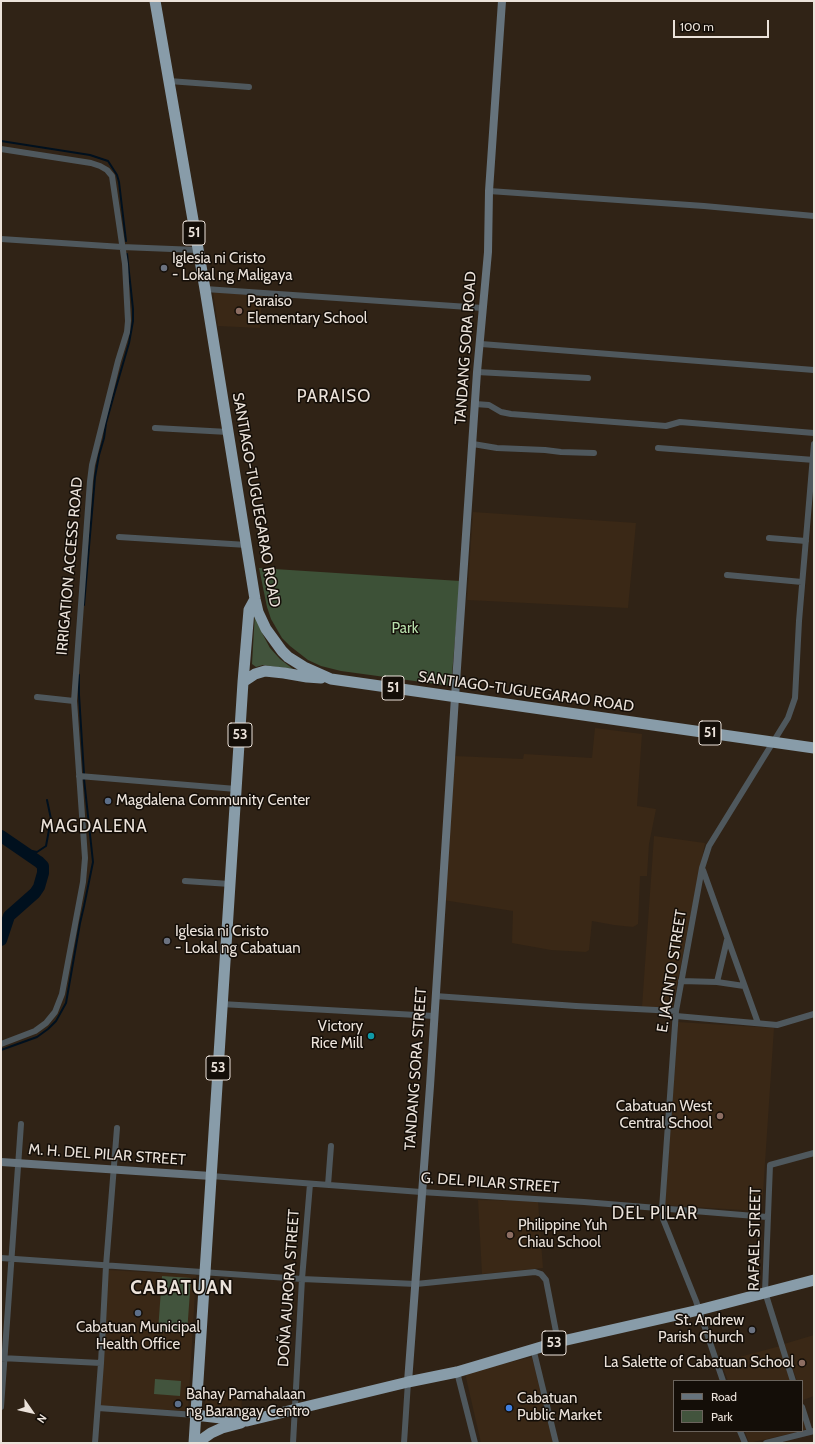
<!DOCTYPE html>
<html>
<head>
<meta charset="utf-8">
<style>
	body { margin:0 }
	#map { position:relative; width:815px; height:1444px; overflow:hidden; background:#302316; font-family:Cabin,sans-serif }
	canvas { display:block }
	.frame { position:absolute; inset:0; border:2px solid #ebe2da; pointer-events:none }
	.legend { position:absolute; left:673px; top:1380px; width:130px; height:52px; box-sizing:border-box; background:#140e08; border:1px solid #6a635c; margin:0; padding:5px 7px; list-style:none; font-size:12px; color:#ebe2da }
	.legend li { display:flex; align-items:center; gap:8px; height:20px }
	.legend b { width:20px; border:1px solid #6a635c }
	.north { position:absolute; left:12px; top:1392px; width:40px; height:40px; -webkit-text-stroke:3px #140e08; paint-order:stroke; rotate:124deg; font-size:11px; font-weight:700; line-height:16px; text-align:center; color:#ebe2da }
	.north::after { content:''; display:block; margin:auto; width:14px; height:18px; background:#ebe2da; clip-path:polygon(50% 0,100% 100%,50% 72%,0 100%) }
	.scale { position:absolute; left:673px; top:20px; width:96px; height:18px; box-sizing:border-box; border:2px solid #ebe2da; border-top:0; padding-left:5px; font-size:12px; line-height:14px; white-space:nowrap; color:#ebe2da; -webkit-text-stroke:3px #140e08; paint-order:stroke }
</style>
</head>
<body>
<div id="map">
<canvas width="815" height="1444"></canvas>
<div class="frame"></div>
<ul class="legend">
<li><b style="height:5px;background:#66737c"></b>Road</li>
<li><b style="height:11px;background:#42543d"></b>Park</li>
</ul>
<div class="north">N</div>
<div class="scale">100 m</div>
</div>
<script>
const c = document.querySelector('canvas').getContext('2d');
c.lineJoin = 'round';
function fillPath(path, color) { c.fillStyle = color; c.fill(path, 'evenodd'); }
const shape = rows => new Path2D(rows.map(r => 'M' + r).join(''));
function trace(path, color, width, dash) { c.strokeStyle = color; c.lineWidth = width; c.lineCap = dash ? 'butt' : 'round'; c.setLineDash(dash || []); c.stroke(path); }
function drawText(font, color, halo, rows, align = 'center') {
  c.font = font + ' Cabin,sans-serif'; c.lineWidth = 3; c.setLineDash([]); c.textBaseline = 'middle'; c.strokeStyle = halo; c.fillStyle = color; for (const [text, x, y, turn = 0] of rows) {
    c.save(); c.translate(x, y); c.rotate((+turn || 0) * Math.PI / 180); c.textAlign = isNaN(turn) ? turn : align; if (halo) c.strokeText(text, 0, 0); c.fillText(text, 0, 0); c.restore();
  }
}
const built = shape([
	[213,292,262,296,260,328,218,326],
	[473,512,636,523,628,608,467,600],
	[595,728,642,734,637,806,656,809,649,844,647,876,640,876,638,924,633,927,614,925,592,921,589,950,586,952,551,950,512,943,513,911,443,900,448,826,455,756,523,759,524,754,592,758],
	[654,836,705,843,672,1010,642,1007],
	[678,1022,774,1028,762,1208,757,1211,665,1205],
	[478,1200,538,1201,543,1268,482,1274],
	[108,1270,196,1275,188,1411,100,1406],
	[814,1335,814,1396,803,1400,802,1381,797,1381,784,1344],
	[780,1346,791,1381,728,1381,721,1362],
	[532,1357,553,1443,481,1443,465,1373],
	[205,1391,242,1393,241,1415,208,1412,205,1406],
	[802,1415,807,1430,749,1443,745,1431,802,1431]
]);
const green = shape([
	[255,612,262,633,270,648,280,659,293,669,263,665,256,667,252,664],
	[162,1276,191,1278,187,1333,158,1331],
	[155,1379,181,1381,180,1396,154,1394]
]);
const forest = shape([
	[259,568,460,581,451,686,341,671,321,666,308,660,290,646,282,638,271,619,267,607]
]);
const stream = shape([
	[1,141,90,155,108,161,117,175,119,182,126,241],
	[84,605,95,477,99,455,104,438,106,423,115,391,129,343,133,321,133,309,127,254],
	[79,675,79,695,84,774],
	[26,852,32,851,37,852,46,846,51,819,47,800],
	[1,1050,37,1037,48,1029,56,1021,66,1003,80,923,84,906,93,862,84,779]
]);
const river = shape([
	[1,836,39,862,43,866,43,873,39,887,35,893,9,916,1,940]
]);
const street = shape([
	[169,81,249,87],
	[1,149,91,163,100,166,107,170,112,176,125,264,128,321,127,332,118,361,92,465,90,481,74,701,85,858,83,882,62,994,55,1012,46,1023,35,1031,1,1044],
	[489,191,704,206,814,216],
	[1,239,122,247,197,250],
	[205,289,483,308],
	[481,344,814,370],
	[477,372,588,378],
	[475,404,489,405,501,412,511,414,666,426,680,422,814,433],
	[155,428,228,432],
	[473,444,497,448,545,450,561,452,594,453],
	[658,448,814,460],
	[119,537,247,545],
	[769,538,806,541],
	[727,575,802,582],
	[37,697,74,701],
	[79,776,236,789],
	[703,870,758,1023],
	[185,881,230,884],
	[681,981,717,982,744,986],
	[717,982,727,940],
	[435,996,576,1006,676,1011],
	[221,1004,434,1016],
	[676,1016,777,1025,814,1014],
	[211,1176,421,1192,584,1202,767,1217],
	[328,1185,331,1146],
	[1,1258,302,1279,416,1284,535,1272,541,1274,546,1280,558,1342],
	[533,1348,556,1443],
	[1,1358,101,1363],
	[457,1372,475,1443],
	[723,1381,696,1301,663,1219,662,1209,676,1011,702,868,709,846,788,718,795,698,799,621,814,444],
	[793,1381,765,1292,770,1165,814,1153],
	[1,1407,21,1124],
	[802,1407,810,1432],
	[98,1408,195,1415],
	[740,1431,745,1443],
	[95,1443,101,1363,106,1266,117,1128],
	[293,1443,302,1279,310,1184],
	[404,1443,408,1382],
	[766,1443,814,1431]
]);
const secondary = shape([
	[1,1162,211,1176],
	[408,1382,430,1086,455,697,477,372,488,252,489,191,502,1]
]);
const highway = shape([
	[155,1,205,289,255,599,258,612,266,629,282,651,288,657,304,667,331,679,814,748],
	[243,682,255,674,265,671,284,673,307,677,321,678],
	[195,1415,247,1421,408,1382,457,1372,558,1342,699,1310,814,1280],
	[194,1443,243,682,249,610,255,599],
	[197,1443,211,1433,222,1428,241,1423]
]);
const markers = [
	[164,268,4,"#6b7280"],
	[239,311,4,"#8d6e63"],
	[108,801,4,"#5c6f8a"],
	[167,941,4,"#6b7280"],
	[371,1036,4,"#0f9aa8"],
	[720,1116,4,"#8d6e63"],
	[510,1235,4,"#8d6e63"],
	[138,1313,4,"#5c6f8a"],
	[752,1330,4,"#6b7280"],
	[802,1363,4,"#8d6e63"],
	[178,1404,4,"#5c6f8a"],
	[509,1408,4,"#3f7fe0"]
];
const shields = [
	[194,233,22],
	[393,688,22],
	[710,733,22],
	[240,735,24],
	[218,1068,24],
	[554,1343,24]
];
const shieldNames = [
	["51",194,233],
	["51",393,688],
	["51",710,733],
	["53",240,735],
	["53",218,1068],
	["53",554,1343]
];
const poiNames = [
	["Iglesia ni Cristo",172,259],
	["- Lokal ng Maligaya",172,276],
	["Paraiso",247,302],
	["Elementary School",247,319],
	["Magdalena Community Center",116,801],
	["Iglesia ni Cristo",175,932],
	["- Lokal ng Cabatuan",175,949],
	["Victory",363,1027,"right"],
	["Rice Mill",363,1044,"right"],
	["Cabatuan West",712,1107,"right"],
	["Central School",712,1124,"right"],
	["Philippine Yuh",518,1226],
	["Chiau School",518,1243],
	["St. Andrew",744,1321,"right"],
	["Parish Church",744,1338,"right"],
	["Cabatuan Municipal",138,1328,"center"],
	["Health Office",138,1345,"center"],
	["La Salette of Cabatuan School",794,1363,"right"],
	["Bahay Pamahalaan",186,1395],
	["ng Barangay Centro",186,1412],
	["Cabatuan",517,1399],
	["Public Market",517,1416]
];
const streetNames = [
	["TANDANG SORA ROAD",466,348,-86],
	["SANTIAGO-TUGUEGARAO ROAD",256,500,80],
	["IRRIGATION ACCESS ROAD",70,566,-85],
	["SANTIAGO-TUGUEGARAO ROAD",526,692,8],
	["E. JACINTO STREET",672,971,-81],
	["TANDANG SORA STREET",416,1069,-86],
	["M. H. DEL PILAR STREET",107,1155,4],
	["G. DEL PILAR STREET",490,1183,4],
	["RAFAEL STREET",755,1239,-89],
	["DOÑA AURORA STREET",289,1288,-86]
];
const parkNames = [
	["Park",405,629]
];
const quarterNames = [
	["PARAISO",334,397],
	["MAGDALENA",94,827],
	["DEL PILAR",655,1214]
];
const districtNames = [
	["CABATUAN",182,1288]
];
fillPath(built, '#3a2816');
fillPath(green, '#42543d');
fillPath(forest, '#3d5137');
trace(stream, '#00101e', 2);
trace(river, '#00101e', 12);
trace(street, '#4f585d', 6);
trace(secondary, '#66737c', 8);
trace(highway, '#889ca9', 11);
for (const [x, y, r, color] of markers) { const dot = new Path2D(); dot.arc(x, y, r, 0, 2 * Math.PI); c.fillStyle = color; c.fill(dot); trace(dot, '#140e08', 1.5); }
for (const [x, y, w] of shields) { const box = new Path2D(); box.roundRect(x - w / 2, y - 12, w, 24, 3); c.fillStyle = '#140e08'; c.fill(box); trace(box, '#ebe2da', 1); }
drawText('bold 14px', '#ebe2da', null, shieldNames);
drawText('15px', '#ebe2da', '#140e08', poiNames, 'left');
drawText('15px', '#ebe2da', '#140e08', streetNames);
drawText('15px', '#b7deab', '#140e08', parkNames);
c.letterSpacing = '1px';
drawText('17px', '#ebe2da', '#140e08', quarterNames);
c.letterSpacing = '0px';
c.letterSpacing = '1px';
drawText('bold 19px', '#ebe2da', '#140e08', districtNames);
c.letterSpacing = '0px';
</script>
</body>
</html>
